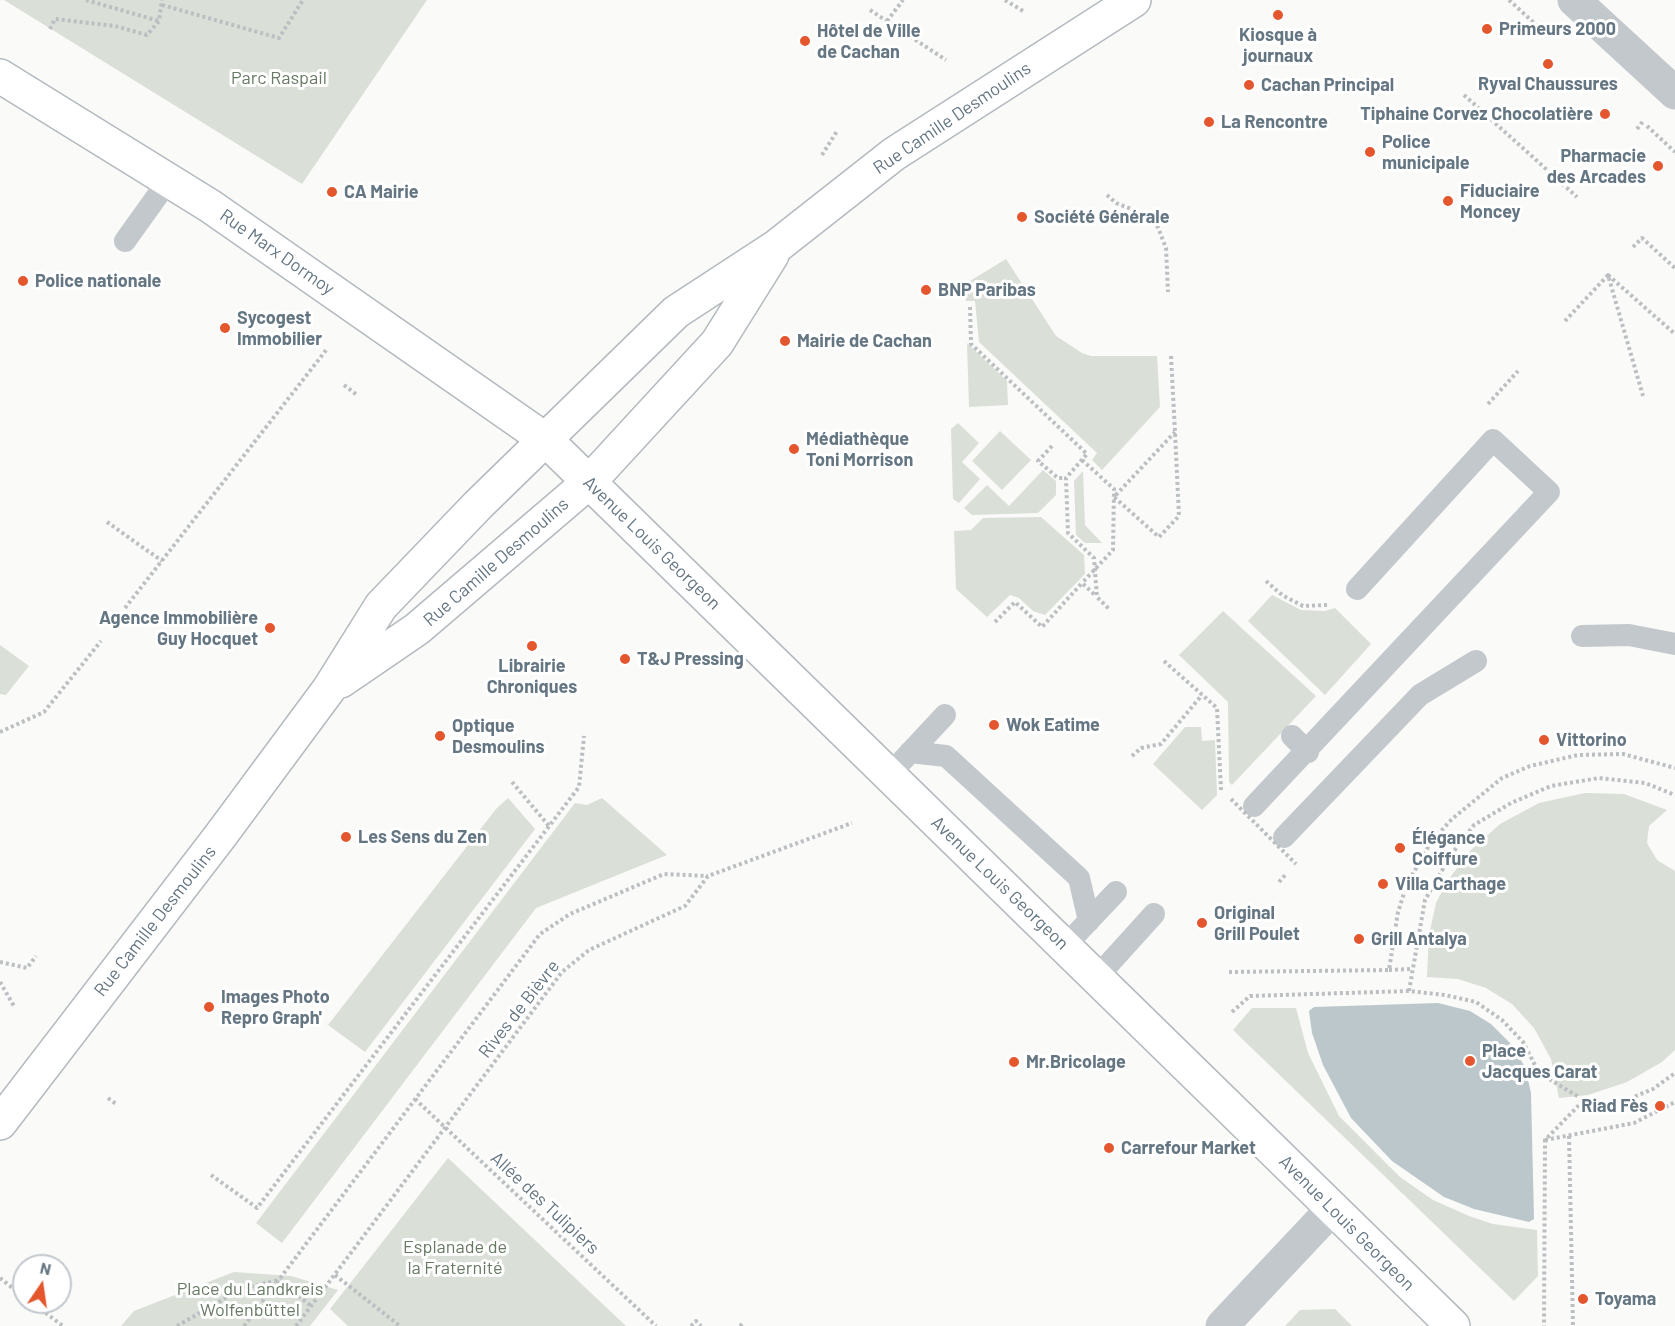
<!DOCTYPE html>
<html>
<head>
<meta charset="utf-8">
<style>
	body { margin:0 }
	#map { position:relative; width:1675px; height:1326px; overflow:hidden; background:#fafaf8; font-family:Barlow,sans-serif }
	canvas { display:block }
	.north { position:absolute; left:12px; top:1254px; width:60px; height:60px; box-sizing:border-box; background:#fff; border:2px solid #c1c8cd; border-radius:50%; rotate:13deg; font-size:16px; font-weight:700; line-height:24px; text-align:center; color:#657683 }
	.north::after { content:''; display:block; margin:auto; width:21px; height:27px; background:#e4572e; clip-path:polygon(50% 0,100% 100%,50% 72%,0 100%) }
</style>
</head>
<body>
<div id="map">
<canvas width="1675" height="1326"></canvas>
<div class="north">N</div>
</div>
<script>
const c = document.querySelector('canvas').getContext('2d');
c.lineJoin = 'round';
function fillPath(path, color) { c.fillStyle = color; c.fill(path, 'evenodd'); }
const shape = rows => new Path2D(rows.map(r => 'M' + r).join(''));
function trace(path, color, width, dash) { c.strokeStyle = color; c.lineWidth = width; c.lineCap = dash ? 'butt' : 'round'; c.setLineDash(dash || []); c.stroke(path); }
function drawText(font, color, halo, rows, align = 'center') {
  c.font = font + ' Barlow,sans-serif'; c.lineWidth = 6; c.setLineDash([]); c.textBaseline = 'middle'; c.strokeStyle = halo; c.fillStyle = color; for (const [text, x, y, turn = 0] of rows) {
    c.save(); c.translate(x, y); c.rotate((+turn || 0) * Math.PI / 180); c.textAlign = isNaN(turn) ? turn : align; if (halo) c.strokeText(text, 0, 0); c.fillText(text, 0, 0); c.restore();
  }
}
const green = shape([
	[4,0,427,0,302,184],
	[1006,259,1056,336,1082,353,1091,356,1157,356,1160,407,1102,470,1092,460,1097,453,979,342,975,301,966,301,965,284],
	[967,343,1007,381,1008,405,969,407],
	[958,423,979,443,962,462,980,479,959,503,953,499,951,429],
	[1000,431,1031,460,1002,490,972,461],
	[1043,470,1056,481,1056,495,1038,513,972,515,964,508,987,485,1009,506],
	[1083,471,1085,525,1102,543,1085,543,1076,535,1074,481],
	[1041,517,1084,555,1085,574,1045,615,1033,611,1019,598,1010,595,987,617,956,589,954,531,971,530,983,518],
	[1272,595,1301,610,1325,611,1335,608,1371,644,1325,695,1248,621],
	[1223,611,1316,696,1232,785,1229,782,1228,702,1179,655],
	[0,645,29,666,6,695,0,694],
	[1185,727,1201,727,1202,741,1215,740,1217,795,1202,810,1153,764],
	[1585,793,1624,794,1667,810,1649,826,1647,843,1657,860,1675,871,1675,1050,1662,1062,1627,1082,1588,1095,1559,1098,1551,1059,1534,1028,1512,1004,1486,988,1458,979,1427,977,1429,935,1436,903,1448,880,1471,850,1500,824,1539,803],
	[508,798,535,829,365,1052,328,1025,496,809],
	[602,798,667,855,536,908,282,1243,256,1223,575,803,587,805],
	[1252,1008,1296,1008,1308,1053,1339,1116,1400,1177,1433,1200,1469,1216,1493,1224,1537,1230,1538,1276,1514,1301,1233,1030],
	[448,1158,555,1259,626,1326,348,1326,330,1309],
	[234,1272,291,1276,338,1290,310,1326,121,1326,134,1311],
	[1335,1309,1352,1326,1285,1326,1300,1310]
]);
const water = shape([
	[1438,1003,1470,1011,1491,1024,1510,1043,1525,1067,1531,1093,1534,1219,1529,1222,1474,1209,1444,1197,1392,1161,1351,1118,1323,1065,1312,1033,1309,1011,1314,1007]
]);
const path = shape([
	[86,0,159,21],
	[1005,0,1023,11],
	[1509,0,1544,32],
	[162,5,279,38,303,0],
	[870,10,946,60],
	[887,21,903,0],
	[50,29,55,19,115,26,147,35,159,21,162,0],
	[1464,95,1577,197],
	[1647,126,1675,152],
	[1637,129,1644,120],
	[822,155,837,131],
	[1107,195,1116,203,1149,216,1157,225,1166,248,1168,292],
	[1633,247,1642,238,1675,268],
	[1608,275,1675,334],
	[970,307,971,344,1087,454,1066,478,1068,533,1094,558,1097,597,1109,609],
	[1565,321,1608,275,1643,396],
	[1171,356,1175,432,1179,516,1159,537,1114,497,1175,432],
	[344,385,357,395],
	[1488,404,1518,371],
	[1052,446,1038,461,1058,478,1066,478],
	[1082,460,1114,489,1113,550,1082,583],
	[107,522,162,561],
	[1266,581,1282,595,1303,606,1327,605],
	[125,608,327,349],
	[995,622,1015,602,1042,627,1082,583,1096,596],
	[1164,661,1217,708,1221,790],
	[0,732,44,712,101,641],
	[1132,756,1141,748,1161,744,1202,695],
	[512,782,549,826],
	[1440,847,1451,855],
	[1279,882,1287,873],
	[0,962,27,968,36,956],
	[1389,970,1411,969],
	[1229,972,1389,970,1398,912,1407,884,1431,842,1452,819,1502,778,1530,766,1578,755,1623,754,1675,768],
	[0,982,15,1008],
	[1409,991,1425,900,1451,855,1474,825,1511,803,1551,786,1599,778,1645,783,1675,795],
	[1232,1012,1250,996,1409,991,1445,995,1476,1002,1502,1020,1523,1042,1539,1073,1584,1100,1545,1140,1544,1326],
	[108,1098,116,1104],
	[415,1099,656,1326],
	[1584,1100,1609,1107,1653,1089,1675,1073],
	[1569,1136,1573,1326],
	[1545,1140,1634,1123,1675,1102],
	[211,1175,257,1208,579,787,584,736],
	[335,1275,400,1326],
	[0,1278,24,1297],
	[31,1302,63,1326],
	[177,1326,241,1289,279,1280,311,1306],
	[244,1326,540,934,570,914,664,874,708,876],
	[296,1326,562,972,589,950,685,906,708,876,852,823],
	[691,1326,696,1321,701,1326],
	[740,1326,743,1323]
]);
const service = shape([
	[125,241,168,181],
	[1582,636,1629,635,1675,644],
	[1292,736,1308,752],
	[910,752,946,756,1079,878,1089,921],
	[903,760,945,715],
	[1254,806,1549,492,1493,440,1357,589],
	[1284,837,1420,695,1476,661],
	[1065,946,1116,892],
	[1097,977,1154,914]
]);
const pedestrian = shape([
	[1574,0,1675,93]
]);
const tertiary = shape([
	[1222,1326,1333,1208]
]);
const secondary = shape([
	[0,76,210,206,546,440,1453,1326],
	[341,681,417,629,589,482,717,343,772,255],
	[0,1123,221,835,329,689,381,606,478,505,676,312,777,246,894,154,1134,0]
]);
const pathBridge = shape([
	[1231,799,1296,864]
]);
const markers = [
	[1278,15,6,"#e4572e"],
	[1487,29,6,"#e4572e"],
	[805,41,6,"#e4572e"],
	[1548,64,6,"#e4572e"],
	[1249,85,6,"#e4572e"],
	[1605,114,6,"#e4572e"],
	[1209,122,6,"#e4572e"],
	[1370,152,6,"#e4572e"],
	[1658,166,6,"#e4572e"],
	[332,192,6,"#e4572e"],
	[1448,201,6,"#e4572e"],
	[1022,217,6,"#e4572e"],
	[23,281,6,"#e4572e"],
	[926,290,6,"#e4572e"],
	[225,328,6,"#e4572e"],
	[785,341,6,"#e4572e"],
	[794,449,6,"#e4572e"],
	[270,628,6,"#e4572e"],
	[532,646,6,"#e4572e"],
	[625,659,6,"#e4572e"],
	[994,725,6,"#e4572e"],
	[440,736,6,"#e4572e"],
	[1544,740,6,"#e4572e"],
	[346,837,6,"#e4572e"],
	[1400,848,6,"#e4572e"],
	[1383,884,6,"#e4572e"],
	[1202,923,6,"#e4572e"],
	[1359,939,6,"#e4572e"],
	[209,1007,6,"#e4572e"],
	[1470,1061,6,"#e4572e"],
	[1014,1062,6,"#e4572e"],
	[1660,1106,6,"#e4572e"],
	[1109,1148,6,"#e4572e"],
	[1583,1299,6,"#e4572e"]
];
const poiNames = [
	["Primeurs 2000",1499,29],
	["Hôtel de Ville",817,31],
	["de Cachan",817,52],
	["Kiosque à",1278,35,"center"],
	["journaux",1278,56,"center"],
	["Ryval Chaussures",1548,84,"center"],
	["Cachan Principal",1261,85],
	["Tiphaine Corvez Chocolatière",1593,114,"right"],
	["La Rencontre",1221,122],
	["Police",1382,142],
	["municipale",1382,163],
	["Pharmacie",1646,156,"right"],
	["des Arcades",1646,177,"right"],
	["Fiduciaire",1460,191],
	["Moncey",1460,212],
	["CA Mairie",344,192],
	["Société Générale",1034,217],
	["Police nationale",35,281],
	["BNP Paribas",938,290],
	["Sycogest",237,318],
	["Immobilier",237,339],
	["Mairie de Cachan",797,341],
	["Médiathèque",806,439],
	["Toni Morrison",806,460],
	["Agence Immobilière",258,618,"right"],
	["Guy Hocquet",258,639,"right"],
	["T&J Pressing",637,659],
	["Librairie",532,666,"center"],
	["Chroniques",532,687,"center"],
	["Wok Eatime",1006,725],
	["Optique",452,726],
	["Desmoulins",452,747],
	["Vittorino",1556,740],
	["Les Sens du Zen",358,837],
	["Élégance",1412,838],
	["Coiffure",1412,859],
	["Villa Carthage",1395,884],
	["Original",1214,913],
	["Grill Poulet",1214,934],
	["Grill Antalya",1371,939],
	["Images Photo",221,997],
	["Repro Graph'",221,1018],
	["Place",1482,1051],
	["Jacques Carat",1482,1072],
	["Mr.Bricolage",1026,1062],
	["Riad Fès",1648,1106,"right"],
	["Carrefour Market",1121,1148],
	["Toyama",1595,1299]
];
const parkNames = [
	["Parc Raspail",279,78],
	["Esplanade de",455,1247],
	["la Fraternité",455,1268],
	["Place du Landkreis",250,1289],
	["Wolfenbüttel",250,1310]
];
const streetNames = [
	["Rue Camille Desmoulins",952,118,-34],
	["Rue Marx Dormoy",277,252,35],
	["Avenue Louis Georgeon",652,543,44],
	["Rue Camille Desmoulins",496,562,-41],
	["Avenue Louis Georgeon",1000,883,44],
	["Rue Camille Desmoulins",155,921,-52],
	["Rives de Bièvre",519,1009,-52],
	["Allée des Tulipiers",545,1203,43],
	["Avenue Louis Georgeon",1347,1223,45]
];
fillPath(green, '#dadfd7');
fillPath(water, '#bbc7cb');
trace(secondary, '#b3babf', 36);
trace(path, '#bbbfc2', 4, [3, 3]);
trace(service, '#c3c8cc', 22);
trace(pedestrian, '#c3c8cc', 33);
trace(tertiary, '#c3c8cc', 33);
trace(secondary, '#fff', 33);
trace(pathBridge, '#bbbfc2', 4, [3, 3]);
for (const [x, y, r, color] of markers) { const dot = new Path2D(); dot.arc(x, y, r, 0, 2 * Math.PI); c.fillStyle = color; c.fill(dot); trace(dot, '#fff', 2); }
drawText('bold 18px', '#657683', '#fff', poiNames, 'left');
drawText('18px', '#687a64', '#fff', parkNames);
drawText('18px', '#657683', '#fff', streetNames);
</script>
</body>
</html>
